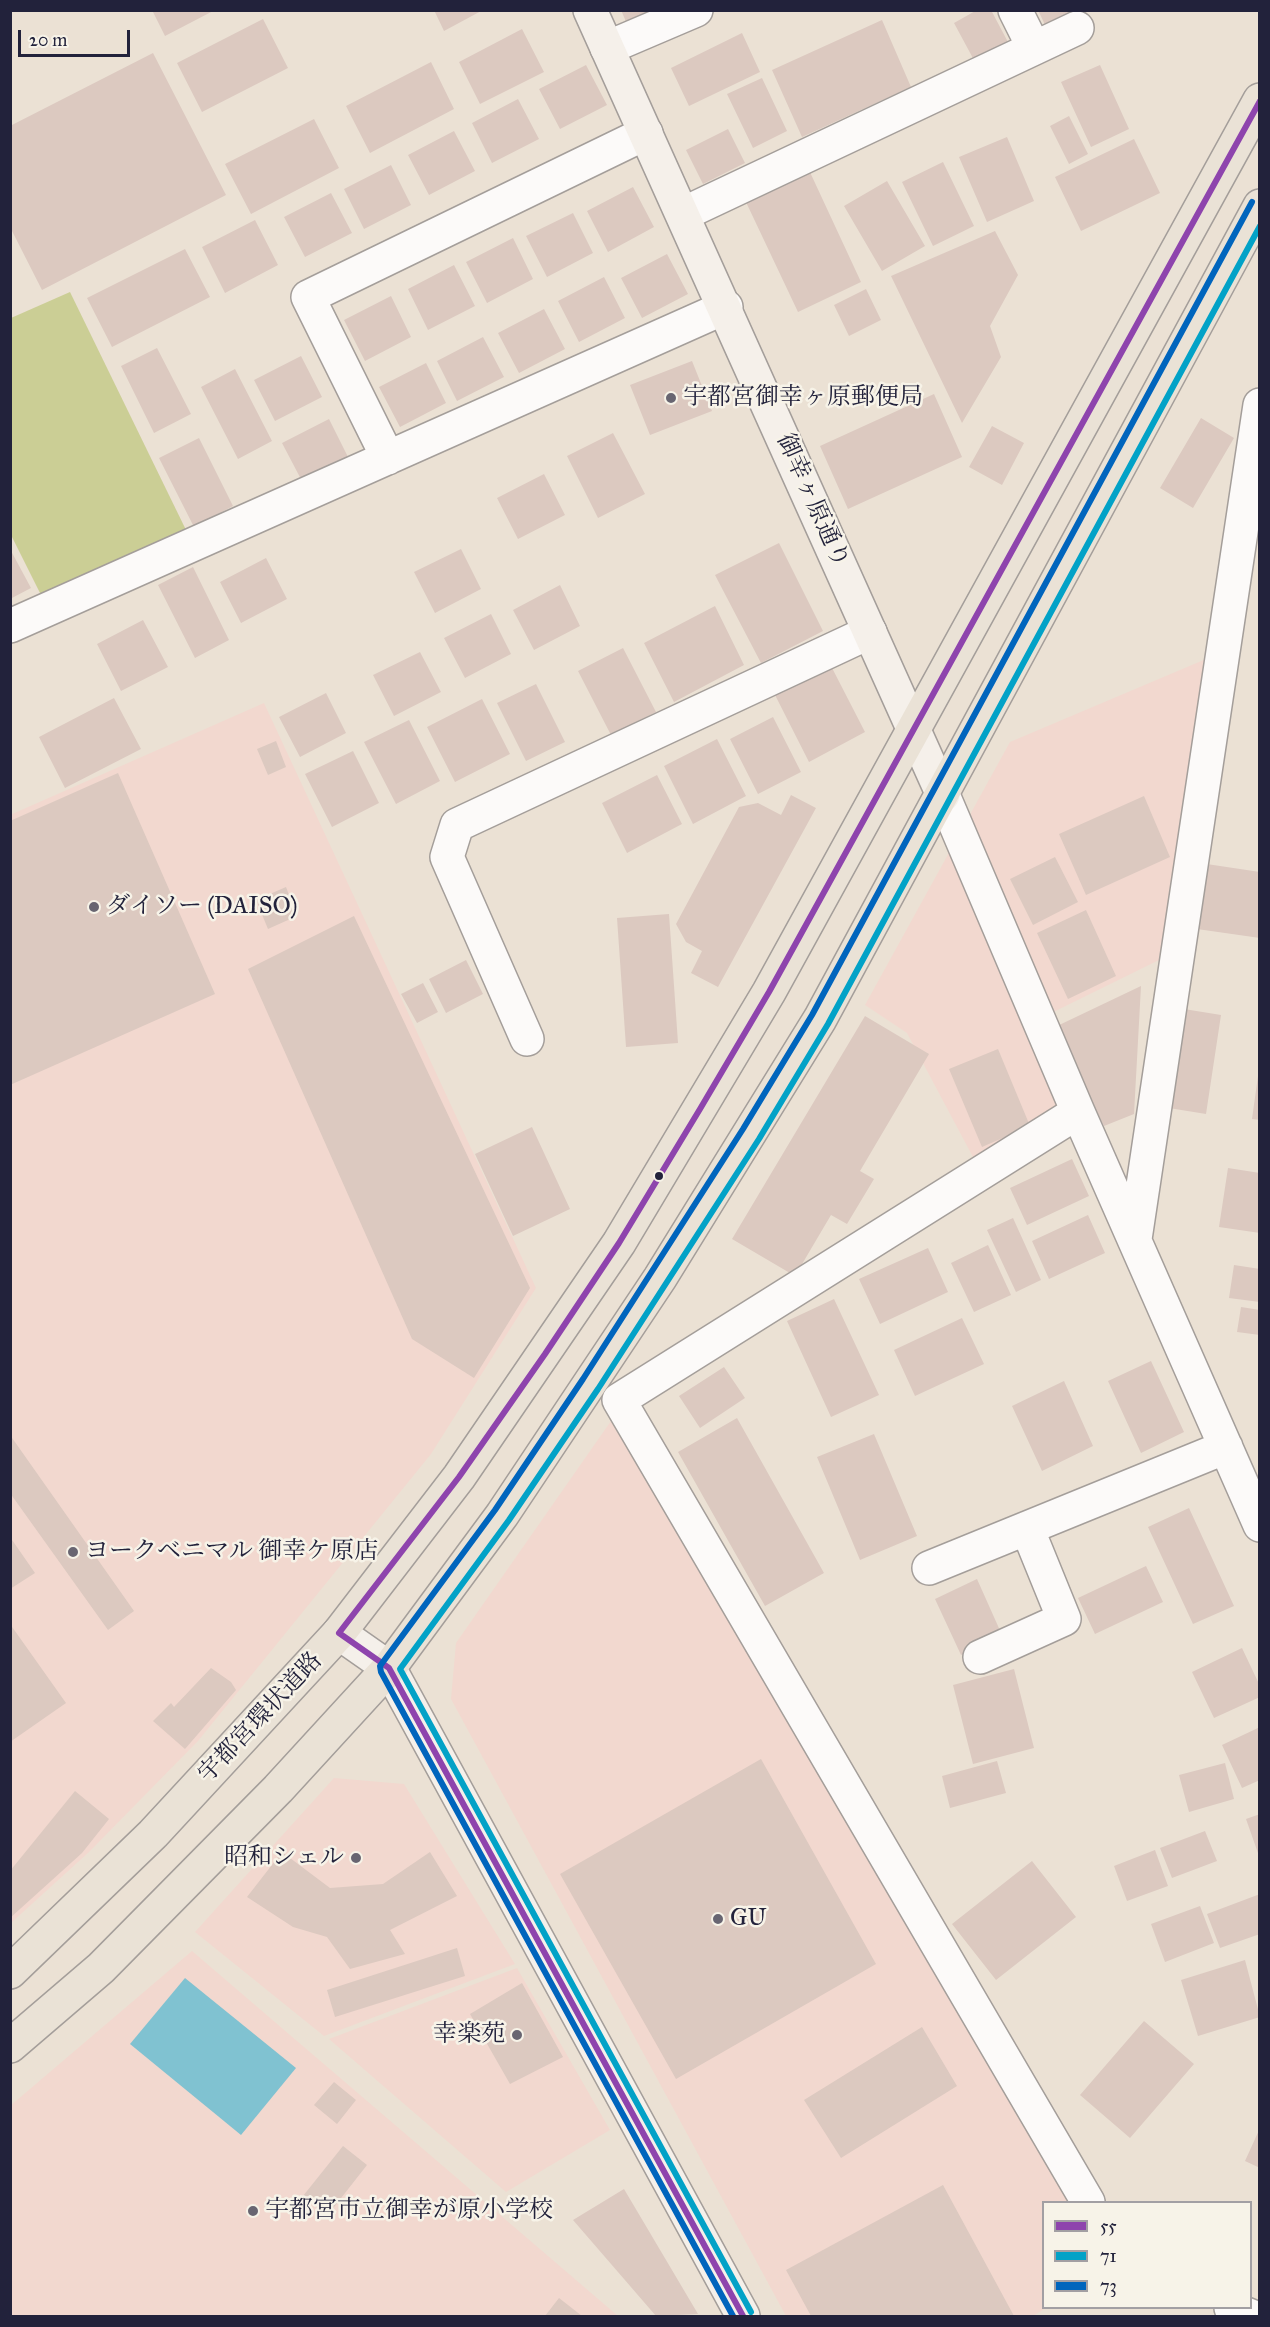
<!DOCTYPE html>
<html>
<head>
<meta charset="utf-8">
<style>
	body { margin:0 }
	#map { position:relative; width:1270px; height:2327px; overflow:hidden; background:#ebe1d4; font-family:"IM FELL Great Primer",serif }
	canvas { display:block }
	.frame { position:absolute; inset:0; border:12px solid #22223b; pointer-events:none }
	.legend { position:absolute; left:1042px; top:2201px; width:210px; height:108px; box-sizing:border-box; background:#f7f3e8; border:2px solid #a29fa3; margin:0; padding:8px 10px; list-style:none; font-size:18px; color:#22223b }
	.legend li { display:flex; align-items:center; gap:12px; height:30px }
	.legend b { width:30px; border:2px solid #a29fa3 }
	.scale { position:absolute; left:18px; top:30px; width:112px; height:27px; box-sizing:border-box; border:3px solid #22223b; border-top:0; padding-left:8px; font-size:18px; line-height:21px; white-space:nowrap; color:#22223b; -webkit-text-stroke:4px #f7f3e8; paint-order:stroke }
</style>
</head>
<body>
<div id="map">
<canvas width="1270" height="2327"></canvas>
<div class="frame"></div>
<ul class="legend">
<li><b style="height:8px;background:#8e44ad"></b>55</li>
<li><b style="height:8px;background:#02a2c7"></b>71</li>
<li><b style="height:8px;background:#0065bd"></b>73</li>
</ul>
<div class="scale">20 m</div>
</div>
<script>
const c = document.querySelector('canvas').getContext('2d');
c.lineJoin = 'round';
function fillPath(path, color) { c.fillStyle = color; c.fill(path, 'evenodd'); }
const shape = rows => new Path2D(rows.map(r => 'M' + r).join(''));
function trace(path, color, width, dash) { c.strokeStyle = color; c.lineWidth = width; c.lineCap = dash ? 'butt' : 'round'; c.setLineDash(dash || []); c.stroke(path); }
function drawText(font, color, halo, rows, align = 'center') {
  c.font = font + ' "IM FELL Great Primer","Noto Serif JP",serif'; c.lineWidth = 5; c.setLineDash([]); c.textBaseline = 'middle'; c.strokeStyle = halo; c.fillStyle = color; for (const [text, x, y, turn = 0] of rows) {
    c.save(); c.translate(x, y); c.rotate((+turn || 0) * Math.PI / 180); c.textAlign = isNaN(turn) ? turn : align; if (halo) c.strokeText(text, 0, 0); c.fillText(text, 0, 0); c.restore();
  }
}
const built = shape([
	[1206,659,1159,960,1023,1027,1061,1106,974,1159,907,1033,865,1005,1010,742],
	[264,703,536,1288,431,1454,198,1741,89,1852,11,1923,10,815],
	[611,1421,1072,2202,1044,2202,1044,2308,1046,2308,1033,2316,786,2316,451,1699,456,1643],
	[334,1778,404,1784,515,1964,324,2036,195,1932],
	[192,1951,618,2316,11,2316,10,2106],
	[517,1968,610,2130,506,2192,329,2039]
]);
const green = shape([
	[70,292,186,530,42,597,11,535,11,318]
]);
const water = shape([
	[185,1978,296,2068,241,2135,130,2044]
]);
const building = shape([
	[152,10,215,10,165,36],
	[434,10,483,10,444,31],
	[621,10,656,10,627,24],
	[977,10,991,10,1009,44,975,62,954,23],
	[1038,10,1079,10,1046,27],
	[263,19,288,68,202,112,177,63],
	[882,20,911,87,802,137,772,70],
	[522,29,544,72,480,104,459,62],
	[742,33,760,72,689,106,671,68],
	[153,53,226,195,42,290,10,227,10,126],
	[431,62,454,109,370,153,346,106],
	[586,65,607,105,560,129,539,89],
	[1100,65,1129,129,1091,147,1061,82],
	[762,78,787,131,753,148,727,94],
	[518,99,539,139,492,163,472,123],
	[1069,116,1088,154,1069,164,1050,126],
	[314,119,339,168,251,214,225,164],
	[728,129,745,163,703,184,686,150],
	[454,131,475,171,429,195,408,155],
	[1007,137,1034,201,987,222,959,157],
	[1134,139,1160,193,1081,231,1055,177],
	[943,162,974,226,933,246,902,182],
	[391,165,411,205,364,229,344,189],
	[809,170,861,282,798,312,745,200],
	[887,181,925,246,882,271,844,206],
	[633,187,654,227,608,252,587,211],
	[331,193,352,233,305,257,284,217],
	[573,213,593,253,547,277,526,236],
	[255,220,278,265,225,293,202,247],
	[995,231,1018,275,990,326,1001,357,962,423,891,276],
	[513,238,533,279,487,303,466,262],
	[185,249,210,297,112,347,87,298],
	[667,254,688,294,642,318,621,278],
	[454,265,475,306,428,330,408,289],
	[604,277,625,318,579,342,558,301],
	[866,289,881,320,849,336,834,305],
	[391,296,411,337,365,361,344,320],
	[544,309,565,349,519,373,498,333],
	[483,337,504,377,457,401,437,361],
	[157,348,191,414,154,433,121,366],
	[301,356,322,397,275,421,254,380],
	[692,361,712,411,650,435,630,385],
	[426,363,446,403,400,427,379,387],
	[235,369,272,441,238,459,201,387],
	[934,394,962,457,848,509,820,446],
	[1201,418,1234,438,1193,508,1160,488],
	[329,419,349,459,303,483,282,443],
	[992,426,1024,443,1002,485,969,467],
	[613,433,645,494,598,518,567,456],
	[199,438,233,506,194,527,159,458],
	[544,474,565,515,518,539,497,498],
	[779,543,823,631,761,663,715,575],
	[10,549,31,588,10,599],
	[461,549,481,589,435,613,414,572],
	[266,558,287,599,241,623,220,582],
	[193,567,229,640,195,658,158,585],
	[560,585,580,626,534,650,513,610],
	[715,606,744,665,674,702,644,643],
	[491,614,511,654,465,678,444,638],
	[143,620,168,667,121,691,97,644],
	[623,648,656,712,611,735,578,671],
	[420,652,441,692,394,716,373,675],
	[830,664,865,732,809,762,774,693],
	[536,684,565,742,526,761,497,703],
	[326,693,346,733,300,757,279,717],
	[114,698,141,749,65,788,39,737],
	[482,699,510,754,455,782,427,727],
	[773,717,801,772,758,794,730,739],
	[409,720,440,781,396,804,364,742],
	[717,739,746,796,693,824,664,766],
	[276,741,286,767,268,775,257,749],
	[353,751,379,803,332,827,305,774],
	[118,773,215,994,10,1085,10,821],
	[657,775,682,824,627,853,602,803],
	[791,795,816,808,718,987,691,973,702,951,686,942,676,924,739,807,758,803,781,815],
	[1144,796,1170,857,1086,895,1059,834],
	[1055,857,1078,902,1033,925,1010,879],
	[1200,863,1260,872,1260,938,1190,928],
	[286,887,297,916,268,929,256,900],
	[1086,910,1116,976,1068,999,1037,933],
	[669,914,678,1043,626,1047,617,918],
	[354,916,530,1288,474,1378,412,1339,248,969],
	[466,960,483,994,446,1013,429,979],
	[423,983,438,1012,417,1023,401,994],
	[1141,986,1134,1114,1104,1126,1055,1027],
	[1184,1009,1221,1015,1206,1114,1169,1108],
	[865,1016,929,1054,860,1171,874,1179,847,1224,831,1215,795,1276,732,1239],
	[998,1049,1030,1126,982,1147,949,1069],
	[1258,1076,1260,1076,1260,1120,1252,1119],
	[532,1127,570,1209,513,1236,475,1154],
	[1072,1159,1089,1196,1027,1225,1010,1188],
	[1228,1168,1260,1173,1260,1233,1219,1227],
	[1088,1215,1105,1253,1049,1279,1032,1241],
	[1013,1218,1041,1280,1016,1292,987,1230],
	[988,1245,1011,1295,974,1312,951,1263],
	[928,1248,948,1292,880,1324,859,1279],
	[1234,1265,1260,1269,1260,1302,1229,1298],
	[834,1299,879,1395,831,1417,787,1321],
	[1241,1307,1260,1310,1260,1335,1237,1332],
	[962,1318,984,1364,915,1396,894,1350],
	[1151,1361,1184,1432,1141,1453,1108,1381],
	[724,1367,745,1398,700,1428,679,1396],
	[1064,1381,1093,1446,1042,1471,1012,1406],
	[737,1418,824,1573,765,1606,678,1452],
	[874,1434,917,1536,860,1560,817,1457],
	[10,1435,134,1611,108,1630,10,1493],
	[1189,1508,1234,1606,1193,1624,1148,1527],
	[10,1537,35,1573,10,1589],
	[1146,1566,1163,1602,1095,1634,1078,1598],
	[977,1579,1002,1635,961,1655,935,1599],
	[10,1624,66,1703,10,1742],
	[1242,1648,1260,1686,1260,1697,1214,1718,1192,1672],
	[211,1668,231,1682,236,1690,185,1749,153,1721,171,1703,174,1707],
	[1014,1669,1034,1748,973,1764,953,1685],
	[1260,1727,1260,1780,1242,1788,1222,1745],
	[761,1759,876,1964,676,2079,560,1874],
	[997,1761,1006,1793,950,1808,942,1776],
	[1225,1763,1234,1799,1189,1812,1179,1775],
	[75,1791,109,1819,82,1853,10,1918,10,1871],
	[1260,1814,1260,1856,1259,1856,1246,1819],
	[1205,1831,1217,1861,1172,1878,1160,1848],
	[1155,1850,1168,1886,1127,1901,1114,1866],
	[282,1852,330,1888,383,1884,430,1852,457,1896,390,1930,405,1954,350,1969,327,1937,293,1927,247,1897],
	[1032,1861,1076,1917,996,1980,952,1924],
	[1260,1894,1260,1934,1220,1948,1207,1914],
	[1200,1906,1214,1943,1165,1962,1151,1924],
	[457,1948,465,1976,335,2017,327,1990],
	[1245,1960,1260,2017,1198,2036,1181,1980],
	[522,1983,563,2057,510,2084,470,2014],
	[1144,2021,1194,2064,1130,2138,1080,2095],
	[922,2027,957,2086,841,2158,804,2100],
	[334,2082,356,2100,337,2124,314,2105],
	[1260,2128,1260,2168,1245,2161],
	[343,2146,367,2165,327,2216,303,2196],
	[943,2185,1014,2316,811,2316,786,2270],
	[624,2189,698,2314,656,2316,573,2220],
	[559,2298,582,2316,545,2316]
]);
const street = shape([
	[1015,10,1034,48],
	[607,48,696,10],
	[683,214,1077,28],
	[388,458,308,297,646,133],
	[10,626,726,307],
	[943,795,1078,1112,1260,1525],
	[527,1039,447,857,457,825,870,632],
	[1078,1112,619,1400,1088,2202],
	[1135,1239,1260,405],
	[929,1568,1226,1447],
	[980,1657,1064,1619,1027,1528],
	[1231,2308,1251,2316]
]);
const secondary = shape([
	[590,10,943,795],
	[339,1633,389,1668,743,2316]
]);
const highway = shape([
	[10,1972,153,1834,339,1633,459,1477,619,1243,769,992,1260,100],
	[10,2046,101,1968,278,1789,389,1668,502,1515,660,1278,820,1019,1260,206]
]);
const bus1 = shape([
	[339,1633,459,1477,545,1354,619,1243,700,1109,769,992,1260,101],
	[339,1633,389,1668,743,2316]
]);
const bus2 = shape([
	[751,2312,400,1669,509,1520,598,1389,759,1139,828,1024,1260,226]
]);
const bus3 = shape([
	[733,2316,381,1672,380,1666,495,1510,583,1379,743,1129,812,1015,1252,202]
]);
const markers = [
	[671,398,6,"#686571"],
	[94,907,6,"#686571"],
	[659,1176,5,"#22223b"],
	[73,1552,6,"#686571"],
	[356,1858,6,"#686571"],
	[718,1919,6,"#686571"],
	[517,2035,6,"#686571"],
	[253,2211,6,"#686571"]
];
const poiNames = [
	["宇都宮御幸ヶ原郵便局",683,398],
	["ダイソー (DAISO)",106,907],
	["ヨークベニマル 御幸ケ原店",85,1552],
	["昭和シェル",344,1858,"right"],
	["GU",730,1919],
	["幸楽苑",505,2035,"right"],
	["宇都宮市立御幸が原小学校",265,2211]
];
const streetNames = [
	["御幸ヶ原通り",812,501,66],
	["宇都宮環状道路",261,1718,-47]
];
fillPath(built, '#f2d8cf');
fillPath(green, '#cbce95');
fillPath(water, '#80c2d1');
fillPath(building, '#dcc9c0');
trace(street, '#a49e9a', 36);
trace(secondary, '#a49e9a', 36);
trace(highway, '#a49e9a', 36);
trace(street, '#fcfaf9', 33);
trace(secondary, '#f5f0ea', 33);
trace(highway, '#eae2d6', 33);
trace(bus1, '#8e44ad', 6);
trace(bus2, '#02a2c7', 6);
trace(bus3, '#0065bd', 6);
for (const [x, y, r, color] of markers) { const dot = new Path2D(); dot.arc(x, y, r, 0, 2 * Math.PI); c.fillStyle = color; c.fill(dot); trace(dot, '#f7f3e8', 2); }
drawText('24px', '#22223b', '#f7f3e8', poiNames, 'left');
drawText('24px', '#22223b', '#f7f3e8', streetNames);
</script>
</body>
</html>
